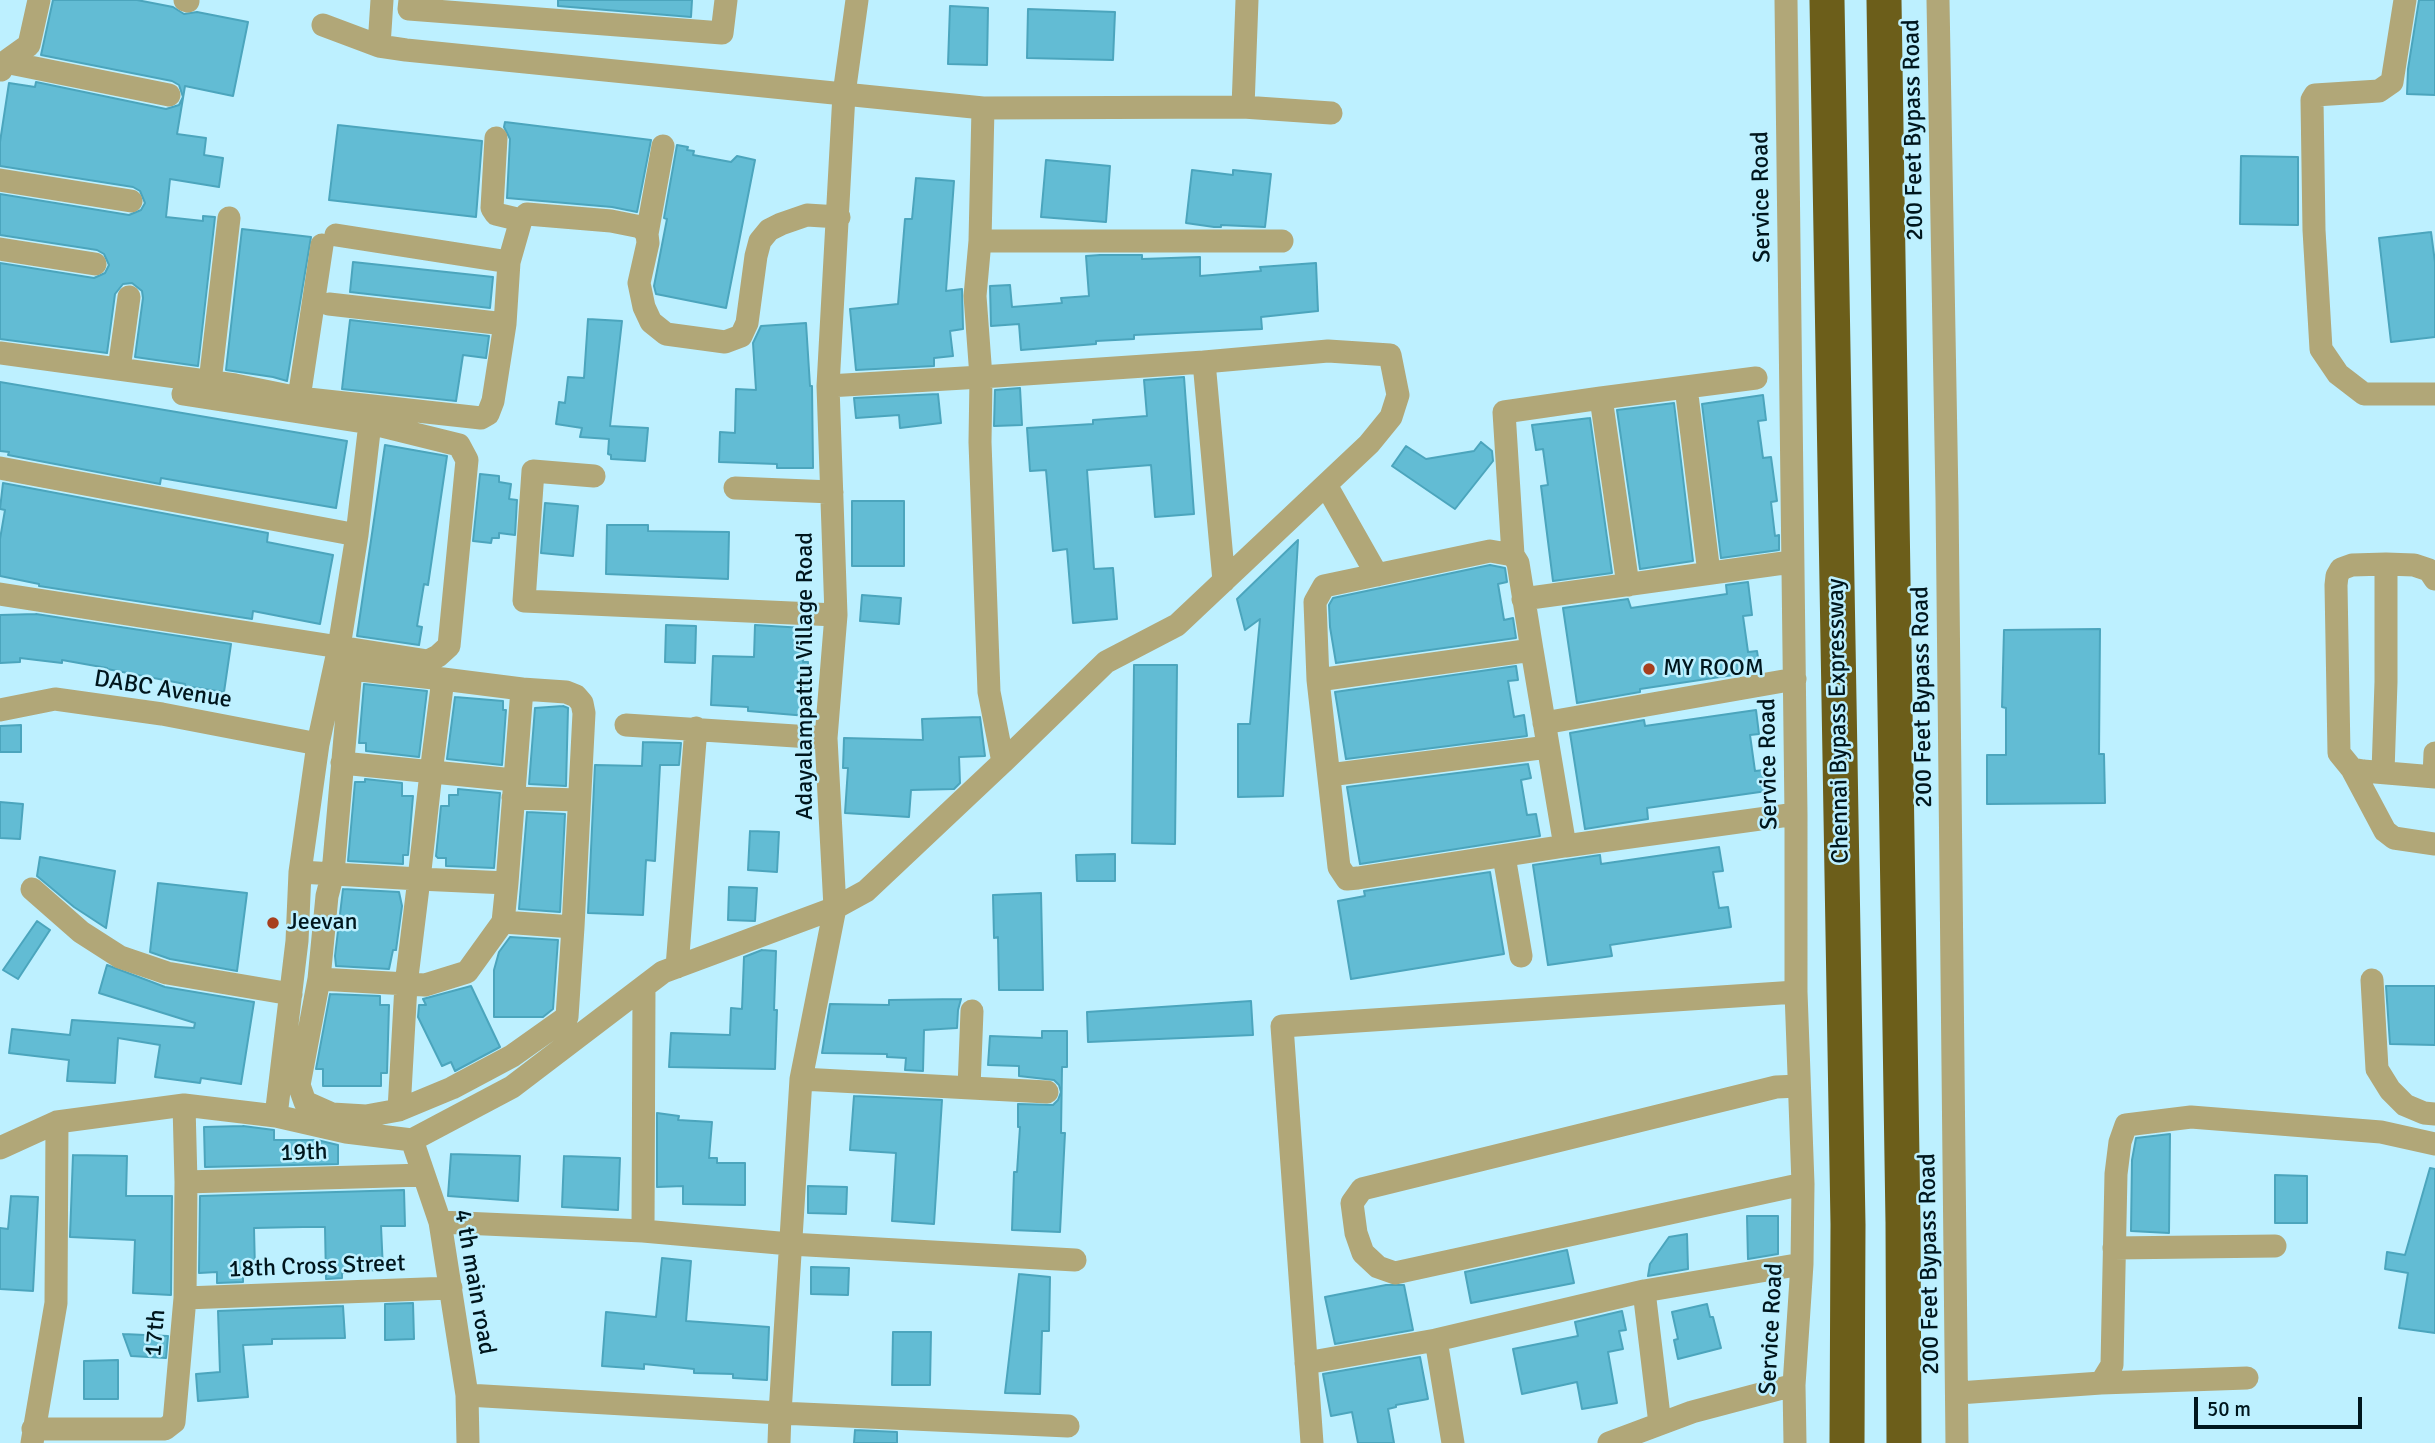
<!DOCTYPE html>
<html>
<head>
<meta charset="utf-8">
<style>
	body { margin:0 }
	#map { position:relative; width:2435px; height:1443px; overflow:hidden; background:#bdf0ff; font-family:Signika,sans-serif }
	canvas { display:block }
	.scale { position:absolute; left:2194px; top:1397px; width:168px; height:32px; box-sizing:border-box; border:4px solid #00161d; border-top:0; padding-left:9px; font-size:21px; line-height:24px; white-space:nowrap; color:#00161d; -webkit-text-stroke:5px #bdf0ff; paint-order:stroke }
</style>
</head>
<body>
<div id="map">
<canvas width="2435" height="1443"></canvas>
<div class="scale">50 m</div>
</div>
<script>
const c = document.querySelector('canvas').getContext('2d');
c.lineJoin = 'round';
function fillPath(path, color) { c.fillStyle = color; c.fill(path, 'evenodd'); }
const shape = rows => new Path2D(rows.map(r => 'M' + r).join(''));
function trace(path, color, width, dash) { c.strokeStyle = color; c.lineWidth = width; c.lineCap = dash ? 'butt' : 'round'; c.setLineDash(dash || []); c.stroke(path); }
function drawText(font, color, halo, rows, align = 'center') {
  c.font = font + ' Signika,sans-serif'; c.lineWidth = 5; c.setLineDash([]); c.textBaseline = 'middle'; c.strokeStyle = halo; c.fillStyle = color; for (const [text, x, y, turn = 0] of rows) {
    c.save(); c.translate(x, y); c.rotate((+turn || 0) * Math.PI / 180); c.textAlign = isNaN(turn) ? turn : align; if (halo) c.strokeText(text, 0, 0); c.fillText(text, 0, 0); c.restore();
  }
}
const building = shape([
	[53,0,137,0,173,7,184,14,197,12,248,22,233,96,185,86,177,134,206,138,204,155,223,158,219,187,170,179,166,217,203,221,203,216,215,217,198,366,135,357,143,298,142,291,132,283,123,284,115,294,107,353,0,339,0,263,94,278,105,273,109,265,104,254,97,250,0,235,0,194,129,215,141,210,145,203,140,191,133,187,0,166,0,142,9,83,35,87,36,82,166,109,179,105,183,97,179,85,172,81,41,55,53,0],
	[558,0,692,0,691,17,558,6,558,0],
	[2419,0,2435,0,2435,95,2407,94,2408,69,2419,0],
	[950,6,988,8,987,65,948,64,950,6],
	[1028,9,1115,12,1113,60,1027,58,1028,9],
	[505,122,651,140,637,212,612,207,507,198,510,139,504,127,505,122],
	[338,125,482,141,476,217,329,200,338,125],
	[677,145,688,147,687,150,694,151,693,155,731,162,737,156,755,160,726,308,656,294,654,286,667,219,664,218,677,145],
	[2241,156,2298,157,2298,225,2240,224,2241,156],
	[1046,160,1110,166,1106,222,1041,217,1046,160],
	[1192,170,1233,175,1233,170,1271,174,1265,227,1221,225,1221,227,1214,227,1186,223,1192,170],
	[916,178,954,181,946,291,962,289,963,329,950,331,953,356,934,358,934,366,856,370,850,309,898,304,905,219,912,219,916,178],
	[242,229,311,237,287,381,273,377,226,370,242,229],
	[2431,232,2435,262,2435,337,2391,342,2379,238,2431,232],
	[1100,255,1142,255,1142,259,1200,257,1200,276,1261,271,1260,267,1316,263,1318,311,1261,317,1262,329,1134,335,1134,339,1096,341,1096,344,1021,350,1019,324,991,326,990,286,1010,285,1012,307,1062,303,1061,298,1089,296,1086,256,1100,255],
	[353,262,493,277,490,308,350,292,353,262],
	[588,319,622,321,610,426,648,428,645,461,611,459,611,455,608,454,609,439,580,437,582,428,556,424,559,402,565,403,568,377,584,378,588,319],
	[350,320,489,336,486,358,463,355,456,401,342,389,350,320],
	[806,323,810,386,812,386,813,468,777,468,777,464,719,462,720,432,735,433,736,389,756,390,753,343,761,326,806,323],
	[1184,377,1194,514,1155,517,1151,465,1087,470,1094,569,1113,568,1117,619,1073,623,1067,549,1053,551,1046,470,1030,471,1027,428,1093,424,1093,420,1147,416,1144,380,1184,377],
	[0,382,347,441,336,508,161,478,160,484,8,455,9,452,0,451,0,382],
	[1020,388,1022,425,994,426,995,390,1020,388],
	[938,394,941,423,900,428,899,415,856,418,854,398,938,394],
	[1763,395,1766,420,1758,421,1763,458,1771,457,1777,501,1771,502,1775,536,1779,535,1779,550,1721,558,1702,404,1763,395],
	[1674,403,1693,561,1640,569,1617,410,1674,403],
	[1590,418,1612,573,1553,581,1541,486,1548,485,1543,449,1536,450,1532,425,1590,418],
	[1481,442,1492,451,1493,461,1455,509,1392,466,1406,446,1426,459,1474,451,1481,442],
	[385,445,447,456,428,585,424,584,417,626,422,627,419,645,357,636,385,445],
	[480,474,499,476,499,482,511,484,509,499,517,500,515,535,499,533,499,538,492,538,491,543,473,541,480,474],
	[3,483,268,533,267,542,333,555,320,624,253,611,252,619,39,586,39,584,0,576,0,539,5,510,0,509,3,483],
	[852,501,904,501,904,566,852,566,852,501],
	[545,503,578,506,573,556,541,553,545,503],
	[607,525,648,525,648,531,729,532,728,579,606,574,607,525],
	[1298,540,1283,796,1238,797,1238,724,1250,724,1260,619,1245,630,1237,599,1298,540],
	[1490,565,1505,568,1507,582,1498,584,1504,620,1513,618,1516,638,1336,663,1330,627,1329,605,1333,598,1490,565],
	[1748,582,1752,615,1743,616,1748,652,1757,651,1760,671,1640,689,1640,692,1577,703,1563,608,1628,599,1631,608,1727,594,1726,585,1748,582],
	[862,595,901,598,899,624,860,621,862,595],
	[36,614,231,644,224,692,185,686,185,684,107,669,107,668,62,660,62,663,20,658,20,662,0,663,0,615,36,614],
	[666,625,696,626,695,663,665,662,666,625],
	[755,625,804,628,803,662,808,662,807,716,748,711,748,707,711,705,713,656,754,657,755,625],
	[2100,629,2099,754,2104,754,2105,803,1987,804,1987,755,2006,755,2006,708,2002,707,2004,630,2100,629],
	[1134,665,1177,665,1175,844,1132,843,1134,665],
	[1516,666,1518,680,1508,681,1514,717,1524,715,1527,736,1346,759,1335,692,1516,666],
	[364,684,427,691,419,757,366,751,366,743,359,743,364,684],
	[455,697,503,701,503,710,506,710,502,765,447,759,455,697],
	[563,706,568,708,566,786,529,784,535,708,563,706],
	[1756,710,1759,734,1750,735,1755,771,1764,770,1767,791,1647,808,1648,819,1585,829,1570,733,1644,720,1645,726,1756,710],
	[980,717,985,756,959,757,960,783,954,789,911,790,909,817,845,813,848,768,843,768,844,738,923,740,922,719,980,717],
	[21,725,21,752,0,752,0,726,21,725],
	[643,742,681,743,679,765,660,765,655,861,646,860,643,915,588,913,595,765,642,766,643,742],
	[1528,764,1531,778,1521,780,1527,815,1536,814,1540,836,1360,864,1347,787,1528,764],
	[365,779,402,783,402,796,413,796,408,855,403,855,403,864,348,861,355,782,365,782,365,779],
	[458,789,500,793,494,868,446,866,446,858,438,858,436,856,441,806,449,806,449,795,458,795,458,789],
	[0,802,23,804,20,839,0,838,0,802],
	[527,812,565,814,560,912,519,909,527,812],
	[750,831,779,832,777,872,748,870,750,831],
	[1719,847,1723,871,1713,872,1719,908,1728,907,1731,927,1610,945,1612,956,1548,965,1533,865,1600,855,1601,864,1719,847],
	[1115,854,1115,881,1077,881,1076,855,1115,854],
	[40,857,115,871,106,928,74,907,37,876,40,857],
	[1490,872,1504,954,1351,979,1338,901,1365,896,1364,891,1490,872],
	[158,883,247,893,237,971,170,959,150,952,158,883],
	[729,887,757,888,755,921,728,920,729,887],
	[343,889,399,892,402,906,396,950,393,950,389,969,336,966,335,956,343,889],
	[1041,893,1043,990,999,990,998,937,994,938,993,895,1041,893],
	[37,921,50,930,18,979,3,970,37,921],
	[510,937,558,940,553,1009,543,1017,494,1017,494,970,499,952,510,937],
	[762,950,776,951,774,1010,777,1010,775,1069,669,1067,671,1033,730,1035,731,1008,742,1009,744,957,762,950],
	[107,965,165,987,254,1002,241,1084,201,1078,200,1083,155,1077,160,1045,118,1038,115,1083,67,1081,69,1060,9,1053,12,1029,70,1035,72,1020,194,1028,195,1023,99,993,107,965],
	[471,986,500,1047,455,1071,451,1062,442,1066,418,1017,419,1005,426,1005,423,999,471,986],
	[2386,986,2435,986,2435,1045,2390,1044,2386,986],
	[330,994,380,996,380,1005,389,1005,387,1073,381,1073,381,1086,323,1086,323,1069,316,1069,330,994],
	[961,999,958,1010,957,1028,924,1030,923,1071,905,1070,906,1058,887,1057,887,1054,822,1053,830,1004,889,1005,889,1000,961,999],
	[1251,1001,1253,1035,1088,1042,1087,1012,1251,1001],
	[1042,1031,1067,1031,1067,1067,1062,1067,1061,1133,1065,1133,1060,1232,1012,1230,1014,1172,1017,1172,1020,1127,1018,1127,1018,1104,1053,1105,1058,1100,1061,1092,1059,1085,1054,1080,1019,1076,1019,1066,988,1065,990,1036,1042,1038,1042,1031],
	[854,1096,942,1100,934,1224,892,1221,896,1153,850,1150,854,1096],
	[657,1113,679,1116,678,1120,712,1122,709,1158,717,1158,717,1163,745,1163,745,1205,683,1204,683,1186,657,1187,657,1113],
	[243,1126,274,1130,274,1140,317,1140,338,1145,338,1164,205,1167,204,1127,243,1126],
	[2170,1134,2169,1233,2131,1231,2132,1160,2136,1138,2170,1134],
	[451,1154,520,1156,518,1201,448,1196,451,1154],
	[73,1155,127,1156,126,1196,172,1196,171,1295,133,1293,135,1240,70,1237,73,1155],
	[564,1156,620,1158,618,1210,562,1207,564,1156],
	[2430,1168,2435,1169,2435,1333,2399,1328,2408,1273,2385,1269,2387,1252,2405,1255,2430,1168],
	[2275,1175,2307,1176,2307,1223,2275,1223,2275,1175],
	[808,1186,847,1187,846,1214,808,1213,808,1186],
	[404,1190,405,1226,381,1226,383,1270,350,1271,350,1273,342,1273,342,1278,326,1279,325,1227,303,1227,254,1228,255,1271,243,1272,243,1282,217,1283,217,1272,199,1273,200,1196,404,1190],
	[11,1196,38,1197,33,1291,0,1289,0,1228,8,1229,11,1196],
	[1747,1216,1778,1216,1778,1254,1748,1259,1747,1216],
	[1687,1234,1688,1269,1648,1276,1650,1264,1669,1237,1687,1234],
	[1567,1250,1574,1283,1471,1303,1465,1272,1567,1250],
	[662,1258,691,1261,686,1321,769,1327,767,1380,733,1378,733,1374,694,1373,694,1369,644,1364,644,1369,602,1366,606,1312,656,1317,662,1258],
	[811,1267,849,1268,848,1295,811,1294,811,1267],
	[1019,1274,1050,1277,1049,1331,1042,1331,1040,1394,1005,1393,1019,1274],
	[1386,1285,1404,1285,1413,1330,1335,1344,1325,1297,1386,1285],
	[413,1303,414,1339,385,1340,385,1304,413,1303],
	[1707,1304,1710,1317,1713,1317,1721,1348,1678,1359,1674,1340,1678,1339,1672,1312,1707,1304],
	[343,1306,345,1338,272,1339,272,1344,243,1345,248,1397,198,1401,196,1374,220,1372,218,1311,343,1306],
	[1622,1311,1626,1330,1619,1331,1623,1349,1608,1352,1617,1403,1582,1409,1577,1382,1522,1394,1513,1349,1578,1336,1575,1322,1622,1311],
	[893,1332,931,1332,930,1385,892,1385,893,1332],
	[123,1334,168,1336,166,1358,131,1356,123,1334],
	[1420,1357,1428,1399,1396,1405,1396,1407,1388,1409,1394,1443,1358,1443,1352,1412,1331,1416,1323,1374,1420,1357],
	[118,1360,118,1399,84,1399,84,1361,118,1360],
	[855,1430,897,1432,897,1443,854,1443,855,1430]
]);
const minor = shape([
	[185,0,188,1],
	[382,0,379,46,406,50,983,108,1243,107,1247,0],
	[410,0,409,9,722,33,726,0],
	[1786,0,1796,814,1796,992,1803,1184,1802,1264,1794,1385,1795,1443],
	[1938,0,1947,499,1957,1443],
	[2405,0,2392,82,2379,91,2315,95,2312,100,2314,230,2321,349,2338,374,2364,394,2435,394],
	[323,25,379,46],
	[5,62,169,95],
	[1,70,5,62,29,45,39,0],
	[1243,107,1331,113],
	[983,108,980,241,975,296,981,377,1204,362,1328,351,1390,355,1398,395,1391,417,1369,444,1177,625,1106,662,1003,762],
	[496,138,492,208,496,214,521,220],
	[0,180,131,201],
	[647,234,663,146],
	[336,235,509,262],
	[980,241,1282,241],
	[0,249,95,264],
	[329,304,505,324],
	[0,353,235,385,299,398,481,418,488,414,493,401,505,324,509,262,521,220,527,214,611,221,641,227,647,234,648,243,639,283,644,307,651,322,666,334,725,342,741,336,747,323,756,256,760,241,769,230,781,224,807,215,839,217],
	[1204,362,1224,581],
	[119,369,129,297],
	[210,382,229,218],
	[1686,387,1756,378],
	[299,398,322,245],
	[0,468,357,535,370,423,183,394],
	[594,476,533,471,524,601,836,615],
	[1326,485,1377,575],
	[735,488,832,492],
	[357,535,339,647,428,661,438,656,449,646,467,460,459,445,370,423],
	[1513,555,1504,412,1601,398],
	[2386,564,2414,565,2429,570,2435,579],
	[1628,585,1601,398,1686,387,1709,573],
	[0,594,339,647,318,744,300,872,297,941,276,1116],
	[1523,599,1784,563],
	[1532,650,1518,563,1513,555,1490,551,1324,586,1315,602,1318,680,1339,867,1347,879,1358,878,1565,846],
	[443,679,351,669,333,873,327,896,319,979,299,1085,305,1102,332,1114,366,1116,399,1110,452,1088,512,1056,567,1017,573,927,503,922],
	[1318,680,1532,650,1565,846,1796,814],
	[522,689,566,692,576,696,582,703,584,713,573,927],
	[0,710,55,699,162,714,318,744],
	[1544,723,1795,679],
	[626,725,826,738],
	[342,763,514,780],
	[2352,769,2385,831,2394,838,2435,844],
	[2383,772,2386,682,2386,564,2352,565,2341,569,2337,576,2336,585,2339,753,2352,769,2363,771,2435,777],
	[1329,775,1548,747],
	[2434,777,2435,753],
	[513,798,578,800],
	[1504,856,1521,956],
	[300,872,419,879,507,883,522,689,443,679,431,773,419,879,406,985,399,1110],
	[32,889,81,932,120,957,167,973,291,994],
	[677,967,696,728],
	[319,979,425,985,467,972,503,922,507,883],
	[2372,980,2377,1069,2390,1090,2405,1105,2424,1113,2435,1114],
	[801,1079,1047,1092],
	[1799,1086,1776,1087,1362,1189,1352,1203,1356,1233,1363,1253,1378,1267,1395,1273,1803,1184],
	[969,1088,972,1011],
	[412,1140,440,1222,467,1395,468,1443],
	[0,1148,57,1122,184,1105,276,1116,346,1132,412,1140,512,1087,663,972,835,908,826,738,836,615,828,386,844,94,857,0],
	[186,1182,424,1175],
	[440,1222,643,1231,790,1244,1075,1260],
	[643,1231,644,987],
	[2114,1248,2275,1246],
	[1644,1291,1660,1424],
	[185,1298,451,1288],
	[1306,1363,1436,1340],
	[2101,1383,2247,1378],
	[1958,1393,2101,1383,2112,1365,2116,1174,2120,1142,2126,1125,2191,1117,2381,1132,2435,1144],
	[467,1395,780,1413,801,1079,835,908,866,891,1003,762,989,692,980,442,981,377,828,386],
	[33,1429,165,1429,174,1422,185,1298,186,1182,184,1105],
	[32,1443,56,1303,57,1122],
	[779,1443,780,1413,1068,1426],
	[1312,1443,1282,1026,1796,992],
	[1453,1443,1436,1340,1644,1291,1802,1264],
	[1609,1443,1692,1412,1794,1385]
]);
const highway = shape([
	[1827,0,1848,1224,1847,1443],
	[1884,0,1903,1222,1904,1443]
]);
const markers = [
	[1649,669,7,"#a73f1e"],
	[273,923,7,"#a73f1e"]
];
const streetNames = [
	["200 Feet Bypass Road",1914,130,-91],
	["Service Road",1762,197,-91],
	["Adayalampattu Village Road",806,676,-90],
	["DABC Avenue",163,690,9],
	["200 Feet Bypass Road",1923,697,-91],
	["Chennai Bypass Expressway",1839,721,-91],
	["Service Road",1769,764,-91],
	["19th",304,1153,-2],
	["200 Feet Bypass Road",1930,1264,-91],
	["18th Cross Street",317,1267,-2],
	["4 th main road",474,1282,80],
	["Service Road",1772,1329,-87],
	["17th",156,1333,-85]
];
const poiNames = [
	["MY ROOM",1663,669],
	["Jeevan",287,923]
];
fillPath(building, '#62bcd4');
trace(building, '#4ba5bd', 2);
trace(minor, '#b1a778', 23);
trace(highway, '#6c5e1a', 35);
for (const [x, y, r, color] of markers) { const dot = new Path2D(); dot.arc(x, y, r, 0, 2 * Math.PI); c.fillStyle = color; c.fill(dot); trace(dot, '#bdf0ff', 2.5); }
drawText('24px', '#00161d', '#bdf0ff', streetNames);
drawText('24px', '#00161d', '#bdf0ff', poiNames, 'left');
</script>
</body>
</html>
